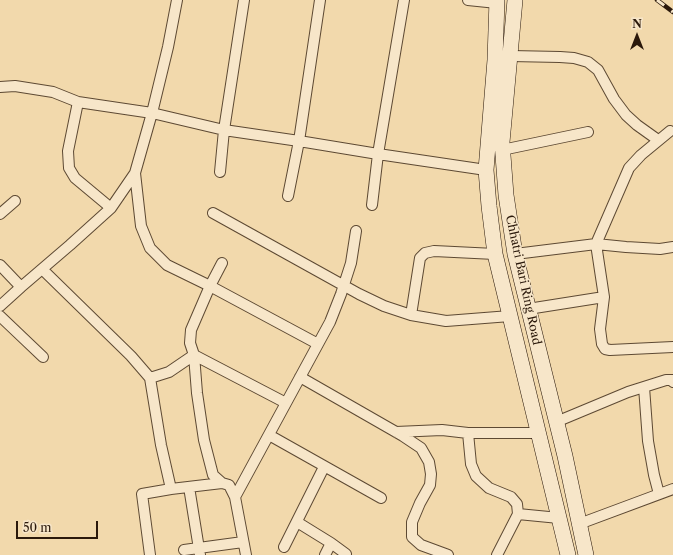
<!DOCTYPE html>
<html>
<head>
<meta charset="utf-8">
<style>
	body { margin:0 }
	#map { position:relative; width:673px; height:555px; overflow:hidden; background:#f2d9ac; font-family:"Libre Caslon Text",serif }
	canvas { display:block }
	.north { position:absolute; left:617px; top:16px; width:40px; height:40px; -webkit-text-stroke:3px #f7e6c9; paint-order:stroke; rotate:0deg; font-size:11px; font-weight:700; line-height:16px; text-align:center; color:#2b190b }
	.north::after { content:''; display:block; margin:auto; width:14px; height:18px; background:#2b190b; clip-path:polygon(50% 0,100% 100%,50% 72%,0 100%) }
	.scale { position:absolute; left:16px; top:521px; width:82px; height:18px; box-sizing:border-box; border:2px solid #2b190b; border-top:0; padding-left:5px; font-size:12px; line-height:14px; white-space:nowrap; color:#2b190b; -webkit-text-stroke:3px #f7e6c9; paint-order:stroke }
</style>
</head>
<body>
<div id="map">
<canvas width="673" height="555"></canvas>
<div class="north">N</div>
<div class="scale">50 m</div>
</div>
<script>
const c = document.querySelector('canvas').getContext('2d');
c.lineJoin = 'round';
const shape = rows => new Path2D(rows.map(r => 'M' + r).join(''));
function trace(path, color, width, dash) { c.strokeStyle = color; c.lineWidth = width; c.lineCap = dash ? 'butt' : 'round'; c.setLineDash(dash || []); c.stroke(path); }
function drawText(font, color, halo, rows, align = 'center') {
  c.font = font + ' "Libre Caslon Text",serif'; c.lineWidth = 3; c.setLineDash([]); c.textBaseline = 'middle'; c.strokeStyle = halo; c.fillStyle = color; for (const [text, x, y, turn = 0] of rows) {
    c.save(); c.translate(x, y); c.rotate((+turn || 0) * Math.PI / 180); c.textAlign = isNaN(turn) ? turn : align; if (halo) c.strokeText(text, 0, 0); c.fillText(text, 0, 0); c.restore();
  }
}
const minor = shape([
	[177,0,168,47,152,113,135,173,141,226,150,248,167,265,210,286,318,344],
	[468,0,497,3],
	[511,56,560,57,574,58,588,62,598,70,614,99,626,115,637,125,658,140],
	[0,87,15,86,53,92,78,102,152,113,224,130,299,141,378,154,486,170],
	[78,102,68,151,69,168,75,178,111,208],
	[502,150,588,132],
	[220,172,224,130,244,0],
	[288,196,299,141,320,0],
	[372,205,378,154,404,0],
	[213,213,359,294,384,306,411,315,446,321,510,316],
	[0,214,15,201],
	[515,254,596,244,626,247,660,249,673,247],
	[0,265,21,287],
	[42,269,131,356,150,378,169,372,194,355,190,343,191,330,210,286,222,263],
	[604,297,600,329,602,344,605,349,610,350,673,347],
	[0,306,21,287,70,245,111,208,135,173],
	[528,309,604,297,596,244,629,168,641,155,670,131],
	[411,315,420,258,425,253,434,251,495,254],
	[0,316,43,357],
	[194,355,197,393,204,440,213,475,222,483,229,485,235,497,246,555],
	[194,355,286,403],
	[300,377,403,436,421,448,429,462,431,474,430,485,420,503,412,522,412,537,421,545,448,555],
	[150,378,161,445,171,489,142,494,150,555],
	[644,387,648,441,654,475,659,494],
	[556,422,628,392,666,380,672,380,673,382],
	[396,432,442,430,468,433,539,433],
	[468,433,471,464,476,476,489,488,511,497,517,504,518,514,559,518],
	[269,435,381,498],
	[189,487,200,555],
	[171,489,222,483],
	[235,497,330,322,341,294,351,263,356,231],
	[297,522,331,543,346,554],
	[579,524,673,489],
	[284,547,324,467],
	[184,550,243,542],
	[325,555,331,543],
	[497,555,518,514]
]);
const secondary = shape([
	[497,0,495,60,486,170,489,206,495,254,568,555],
	[515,0,502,142,506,195,515,254,565,456,586,555]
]);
const rail = shape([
	[657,0,673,12]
]);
const streetNames = [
	["Chhatri Bari Ring Road",523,280,78]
];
trace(minor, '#5d4933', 12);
trace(secondary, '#2b190b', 16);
trace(minor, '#f7e6c9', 10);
trace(secondary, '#f7e6c9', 15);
trace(rail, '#2b190b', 4.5);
trace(rail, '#f7e6c9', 3, [9]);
drawText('12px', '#2b190b', '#f7e6c9', streetNames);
</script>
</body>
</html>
